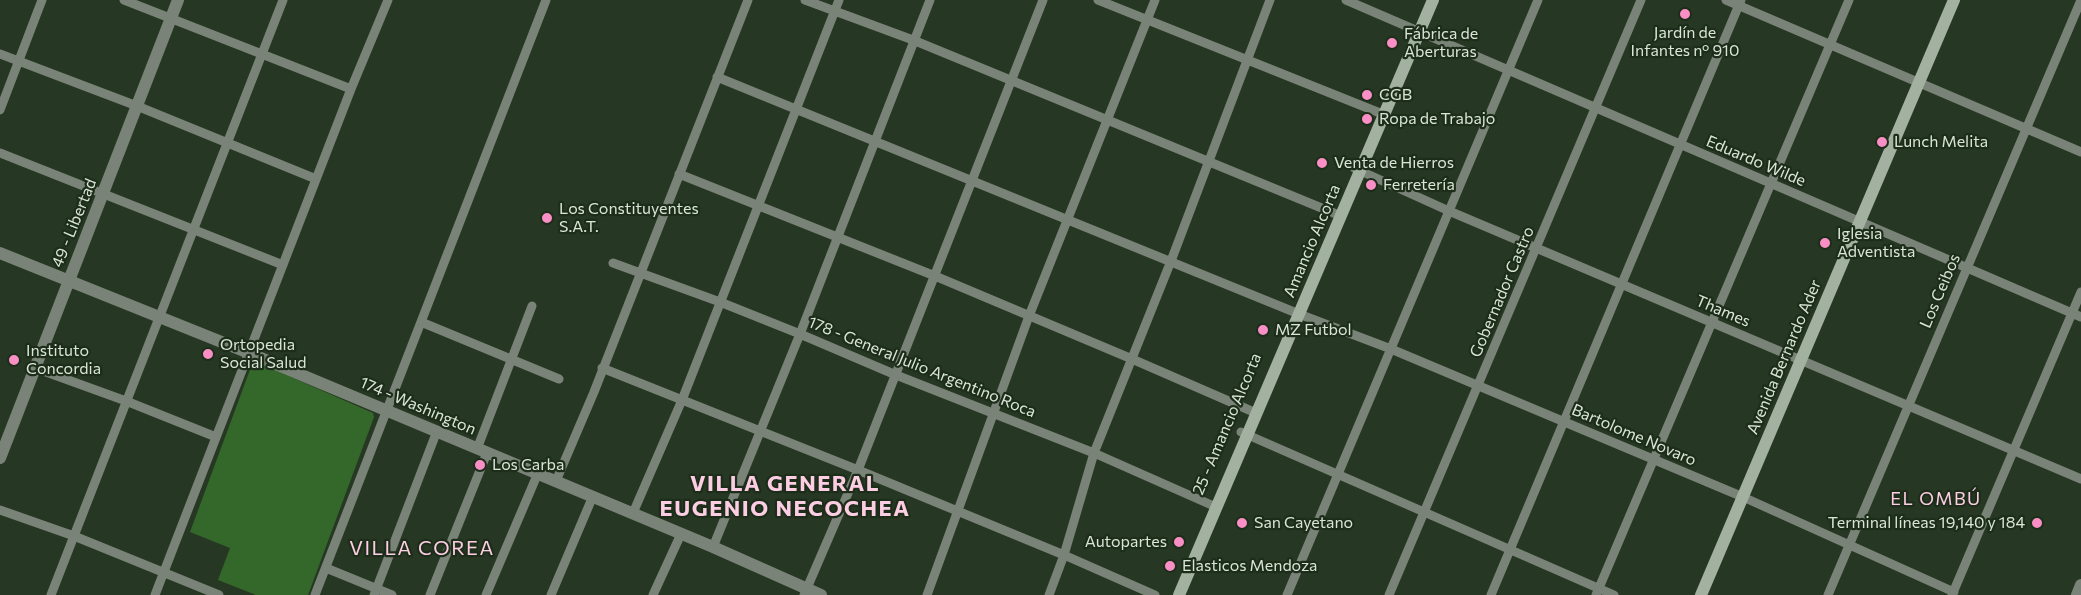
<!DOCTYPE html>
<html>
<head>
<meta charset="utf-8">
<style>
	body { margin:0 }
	canvas { display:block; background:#263723 }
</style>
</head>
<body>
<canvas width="2081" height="595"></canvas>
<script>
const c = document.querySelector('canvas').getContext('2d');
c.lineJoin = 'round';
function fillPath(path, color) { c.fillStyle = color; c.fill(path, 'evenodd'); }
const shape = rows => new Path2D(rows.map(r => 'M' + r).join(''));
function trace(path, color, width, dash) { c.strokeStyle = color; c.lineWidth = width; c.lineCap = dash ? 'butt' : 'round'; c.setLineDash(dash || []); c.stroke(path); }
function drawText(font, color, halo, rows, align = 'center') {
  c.font = font + ' Commissioner,sans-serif'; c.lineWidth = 4.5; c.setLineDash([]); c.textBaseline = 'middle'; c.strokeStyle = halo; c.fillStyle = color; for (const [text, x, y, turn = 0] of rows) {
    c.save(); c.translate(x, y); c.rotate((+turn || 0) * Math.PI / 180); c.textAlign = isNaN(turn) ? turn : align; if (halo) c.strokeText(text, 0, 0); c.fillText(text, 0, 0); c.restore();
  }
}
const green = shape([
	[259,363,373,413,374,417,308,595,256,595,218,580,230,548,190,532,251,367]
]);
const minor = shape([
	[124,0,351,89],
	[805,0,913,40,1341,216],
	[1098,0,1385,115],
	[1346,0,2081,317],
	[1726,0,2081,152],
	[0,54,137,106,316,179],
	[717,77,1299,314,1391,349,1743,497,1954,592],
	[0,110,42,0],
	[0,153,283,265],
	[1354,168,1449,211,2081,479],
	[679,174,935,276,1132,359,1256,413],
	[613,263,720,302,800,334,896,375,1094,453,1216,507],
	[421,322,559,379],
	[35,368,126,401,216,437],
	[602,368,858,470,1064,555,1155,595],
	[1241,432,1614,595],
	[477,449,532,306],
	[556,481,594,392,748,0],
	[0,510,74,536,219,595],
	[633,513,682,400,839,0],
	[713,547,800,334,930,0],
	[326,568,392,595],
	[51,595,283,0],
	[155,595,351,89,388,0],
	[315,595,546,0],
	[374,595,437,431],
	[430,595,487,453],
	[486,595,538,473],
	[551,595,593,496],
	[653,595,681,534],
	[804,595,858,470,1043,0],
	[927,595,1029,316,1155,0],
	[1049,595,1064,555,1094,453,1171,261,1270,0],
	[1287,595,1538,0],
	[1389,595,1641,0],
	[1491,595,1741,0],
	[1596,595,1849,0],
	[1828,595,2081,0],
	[1952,595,2081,292]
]);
const tertiary = shape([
	[0,253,249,353,713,547,821,595],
	[0,458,178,0],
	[2077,595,2081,585]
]);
const secondary = shape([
	[1179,595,1433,0],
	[1701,595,1954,0]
]);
const markers = [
	[1685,14,6,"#fa8fc6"],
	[1392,43,6,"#fa8fc6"],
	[1367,95,6,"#fa8fc6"],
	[1367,119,6,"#fa8fc6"],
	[1882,142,6,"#fa8fc6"],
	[1322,163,6,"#fa8fc6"],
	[1371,185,6,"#fa8fc6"],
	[547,218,6,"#fa8fc6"],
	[1825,243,6,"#fa8fc6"],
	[1263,330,6,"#fa8fc6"],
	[208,354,6,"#fa8fc6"],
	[14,360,6,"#fa8fc6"],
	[480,465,6,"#fa8fc6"],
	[1242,523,6,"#fa8fc6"],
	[2037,523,6,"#fa8fc6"],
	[1179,542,6,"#fa8fc6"],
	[1170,566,6,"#fa8fc6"]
];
const poiNames = [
	["Jardín de",1685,33,"center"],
	["Infantes nº 910",1685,51,"center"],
	["Fábrica de",1404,34],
	["Aberturas",1404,52],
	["CGB",1379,95],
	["Ropa de Trabajo",1379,119],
	["Lunch Melita",1894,142],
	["Venta de Hierros",1334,163],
	["Ferretería",1383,185],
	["Los Constituyentes",559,209],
	["S.A.T.",559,227],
	["Iglesia",1837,234],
	["Adventista",1837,252],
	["MZ Futbol",1275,330],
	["Ortopedia",220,345],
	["Social Salud",220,363],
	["Instituto",26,351],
	["Concordia",26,369],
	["Los Carba",492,465],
	["San Cayetano",1254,523],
	["Terminal líneas 19,140 y 184",2025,523,"right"],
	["Autopartes",1167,542,"right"],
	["Elasticos Mendoza",1182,566]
];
const streetNames = [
	["Eduardo Wilde",1756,161,23],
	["49 - Libertad",74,223,-68],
	["Amancio Alcorta",1312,241,-67],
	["Los Ceibos",1940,291,-67],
	["Gobernador Castro",1502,292,-67],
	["Thames",1723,311,23],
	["Avenida Bernardo Ader",1784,357,-67],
	["178 - General Julio Argentino Roca",922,367,22],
	["174 - Washington",418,406,23],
	["25 - Amancio Alcorta",1227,424,-67],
	["Bartolome Novaro",1634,435,23]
];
const neighbourhoodNames = [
	["EL OMBÚ",1936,499]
];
const quarterNames = [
	["VILLA COREA",422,548]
];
const districtNames = [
	["VILLA GENERAL",785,484],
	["EUGENIO NECOCHEA",785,509]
];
fillPath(green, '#34682a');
trace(minor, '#7a8378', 9);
trace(tertiary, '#7a8378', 12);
trace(secondary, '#a3b1a0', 12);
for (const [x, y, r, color] of markers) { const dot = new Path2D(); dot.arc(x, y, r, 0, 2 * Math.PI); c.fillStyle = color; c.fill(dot); trace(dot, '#1c2d19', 2); }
drawText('16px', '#dae5d8', '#1c2d19', poiNames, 'left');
drawText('16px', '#dae5d8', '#1c2d19', streetNames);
c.letterSpacing = '1.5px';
drawText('18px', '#fccde3', '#1c2d19', neighbourhoodNames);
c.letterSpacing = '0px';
c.letterSpacing = '1.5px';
drawText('20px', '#fccde3', '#1c2d19', quarterNames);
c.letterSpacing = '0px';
c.letterSpacing = '1.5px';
drawText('bold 22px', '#fccde3', '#1c2d19', districtNames);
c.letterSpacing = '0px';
</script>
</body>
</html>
